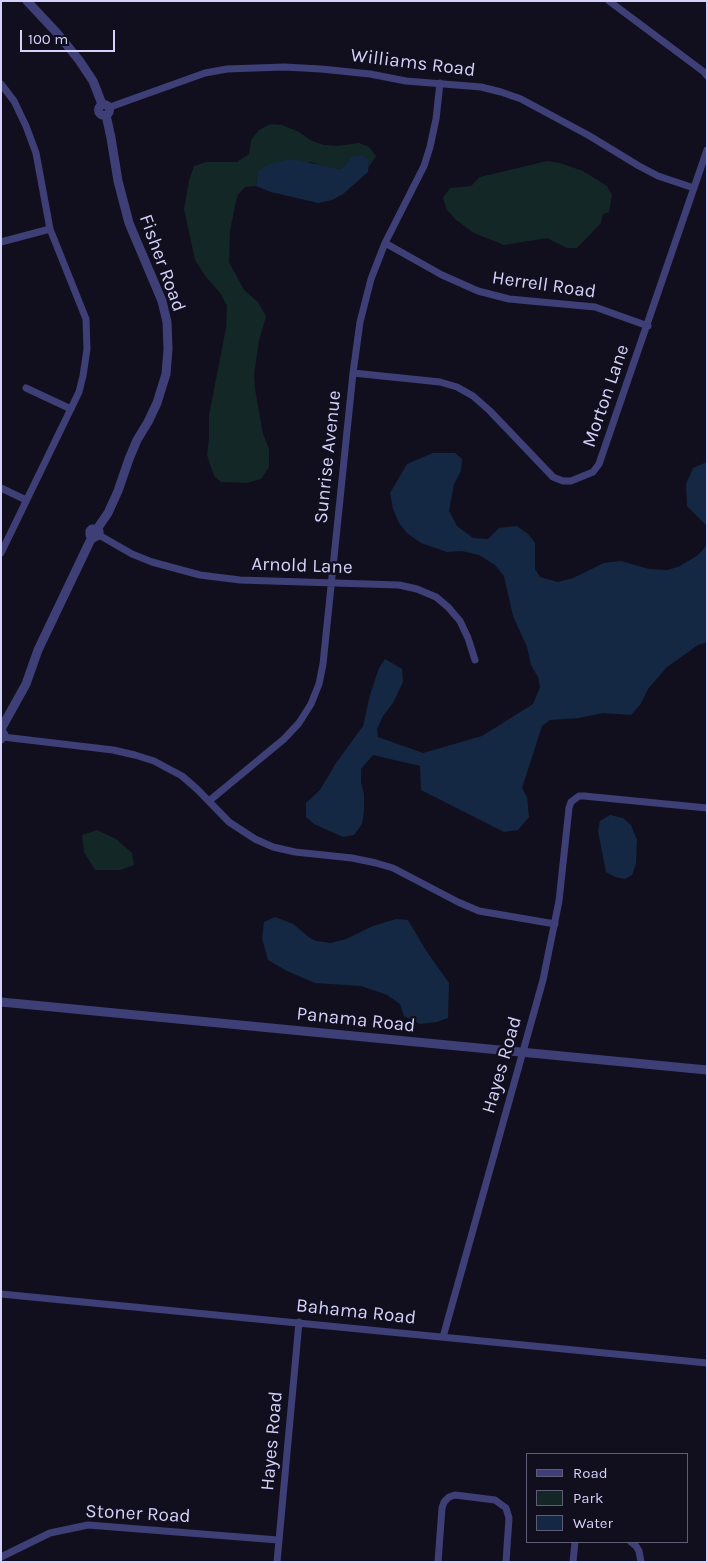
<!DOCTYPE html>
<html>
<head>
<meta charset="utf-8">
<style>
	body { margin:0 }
	#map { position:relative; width:708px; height:1563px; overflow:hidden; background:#110f1e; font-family:Karla,sans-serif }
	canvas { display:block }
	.frame { position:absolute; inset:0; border:2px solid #d4d1fa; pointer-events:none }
	.legend { position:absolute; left:526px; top:1453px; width:162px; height:90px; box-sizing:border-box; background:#110f1e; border:1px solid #5f5d76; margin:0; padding:6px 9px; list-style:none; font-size:15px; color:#d4d1fa }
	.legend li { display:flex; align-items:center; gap:10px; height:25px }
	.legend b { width:25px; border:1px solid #5f5d76 }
	.scale { position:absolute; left:20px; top:30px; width:95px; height:22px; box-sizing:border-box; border:2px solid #d4d1fa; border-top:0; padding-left:6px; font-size:15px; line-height:18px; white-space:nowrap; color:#d4d1fa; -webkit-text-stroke:4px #110f1e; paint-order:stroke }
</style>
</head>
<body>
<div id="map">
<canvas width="708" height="1563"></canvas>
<div class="frame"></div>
<ul class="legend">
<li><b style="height:6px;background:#3f3f78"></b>Road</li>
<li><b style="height:14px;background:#122726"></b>Park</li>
<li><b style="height:14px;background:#142843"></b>Water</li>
</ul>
<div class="scale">100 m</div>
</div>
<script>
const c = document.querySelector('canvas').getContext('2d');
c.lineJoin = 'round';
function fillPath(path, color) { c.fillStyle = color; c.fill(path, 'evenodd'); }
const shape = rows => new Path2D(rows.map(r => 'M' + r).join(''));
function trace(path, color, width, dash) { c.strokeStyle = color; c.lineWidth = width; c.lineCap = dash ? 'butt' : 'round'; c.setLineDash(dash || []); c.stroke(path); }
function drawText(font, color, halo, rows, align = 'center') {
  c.font = font + ' Karla,sans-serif'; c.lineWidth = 5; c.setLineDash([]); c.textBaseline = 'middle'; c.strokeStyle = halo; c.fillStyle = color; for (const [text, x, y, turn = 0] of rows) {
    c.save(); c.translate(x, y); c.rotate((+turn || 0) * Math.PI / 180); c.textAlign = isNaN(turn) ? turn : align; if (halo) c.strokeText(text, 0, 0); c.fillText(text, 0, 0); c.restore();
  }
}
const green = shape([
	[270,124,282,125,299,132,310,140,324,145,338,146,359,143,369,147,376,156,368,168,369,160,346,165,340,169,326,167,311,162,258,171,256,186,245,187,238,195,236,201,230,231,229,262,244,290,258,302,266,316,259,341,254,374,255,389,263,434,269,449,269,467,261,479,247,483,221,482,214,476,207,455,209,439,209,415,226,328,227,306,220,293,206,277,195,260,184,209,189,181,194,166,206,162,237,162,249,154,251,140,259,130],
	[547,161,560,163,583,171,607,186,612,195,609,212,603,214,601,223,577,248,567,248,547,238,504,245,474,233,456,220,447,210,443,198,450,188,471,186,480,177],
	[97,830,116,839,132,853,134,865,120,870,95,870,84,852,82,835]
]);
const water = shape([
	[362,155,369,160,368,172,343,194,332,200,318,203,271,192,256,186,258,171,270,164,291,159,340,169,346,165,351,157],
	[433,453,455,453,462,459,461,471,454,484,449,511,457,526,473,538,488,539,499,528,517,526,528,534,535,543,535,569,540,577,558,582,573,578,604,563,621,561,649,569,668,570,680,566,698,555,707,545,707,642,698,645,667,667,648,689,640,705,631,715,603,713,579,718,550,720,542,726,522,788,527,797,529,817,518,830,504,832,421,790,420,766,373,755,361,769,361,783,364,794,364,811,362,824,354,835,343,837,314,824,306,817,306,803,320,790,336,763,363,726,370,695,379,668,385,659,402,669,403,682,393,703,383,716,377,729,378,737,423,753,482,736,533,704,540,687,538,677,531,665,527,647,513,616,504,576,495,565,479,555,462,551,447,552,421,543,407,533,399,523,393,509,390,493,407,464],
	[707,462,707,526,687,506,686,484,693,468],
	[610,815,623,818,631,825,637,840,636,864,632,875,625,879,615,877,606,872,598,831,600,821],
	[275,917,293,924,310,938,316,941,331,943,346,939,373,926,396,919,408,920,425,949,449,983,448,1018,437,1022,420,1024,404,1016,400,1004,387,995,361,986,315,983,287,971,268,960,262,938,264,922]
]);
const minor = shape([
	[609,1,704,72,707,76],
	[1,84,14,101,26,126,36,153,50,229,86,319,87,349,83,376,79,392,1,553],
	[110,107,205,73,227,69,284,67,321,69,370,74,406,81,481,87,501,92,521,99,588,135,639,166,658,176,694,188],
	[1,242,50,229],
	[385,243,442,275,478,291,509,299,595,307,648,326],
	[353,373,440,382,457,387,473,396,490,411,553,477,563,481,571,481,593,472,599,464,707,150],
	[26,388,71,409],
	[1,488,26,500],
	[99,535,132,554,152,562,200,575,240,580,399,585,417,589,436,597,448,607,460,621,468,638,475,660],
	[3,737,113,750,135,755,154,761,182,776,197,789,229,822,255,839,273,847,295,852,352,858,376,863,393,868,458,902,479,911,555,924],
	[209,801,284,739,299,723,311,704,319,684,323,664,353,373,360,322,371,279,385,243,424,166,430,147,436,119,440,83],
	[1,1294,707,1363],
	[443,1337,543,980,559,901,569,808,571,802,579,796,584,796,707,808],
	[631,1542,636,1546,639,1551,641,1562],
	[1,1557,50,1533,88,1525,278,1540],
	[277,1562,299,1322],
	[438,1562,442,1508,444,1502,449,1497,455,1495,495,1500,506,1508,509,1518,506,1562],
	[573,1562,575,1542]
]);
const tertiary = shape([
	[27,1,57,33,79,60,93,81,102,104],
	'98.5 110a5.5 5.5 0 1 1 11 0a5.5 5.5 0 1 1-11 0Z',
	[97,529,99,531,99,535,93,538,90,535,90,531,92,529,97,529,108,513,118,491,129,459,137,440,148,422,157,403,166,374,168,349,167,322,162,301,129,223,118,181,111,138,106,115],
	[1,729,26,684,38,650,92,537],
	[1,730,4,735,1,739],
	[1,1002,707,1070]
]);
const streetNames = [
	["Williams Road",413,63,7],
	["Fisher Road",162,263,70],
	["Herrell Road",544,285,8],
	["Morton Lane",606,396,-71],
	["Sunrise Avenue",328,457,-84],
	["Arnold Lane",302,566,2],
	["Panama Road",356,1020,6],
	["Hayes Road",502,1065,-74],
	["Bahama Road",356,1312,6],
	["Hayes Road",272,1441,-85],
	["Stoner Road",138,1514,3]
];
fillPath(green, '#122726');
fillPath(water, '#142843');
trace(minor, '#3f3f78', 7);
trace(tertiary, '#3f3f78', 9);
drawText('19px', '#d4d1fa', '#110f1e', streetNames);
</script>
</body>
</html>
